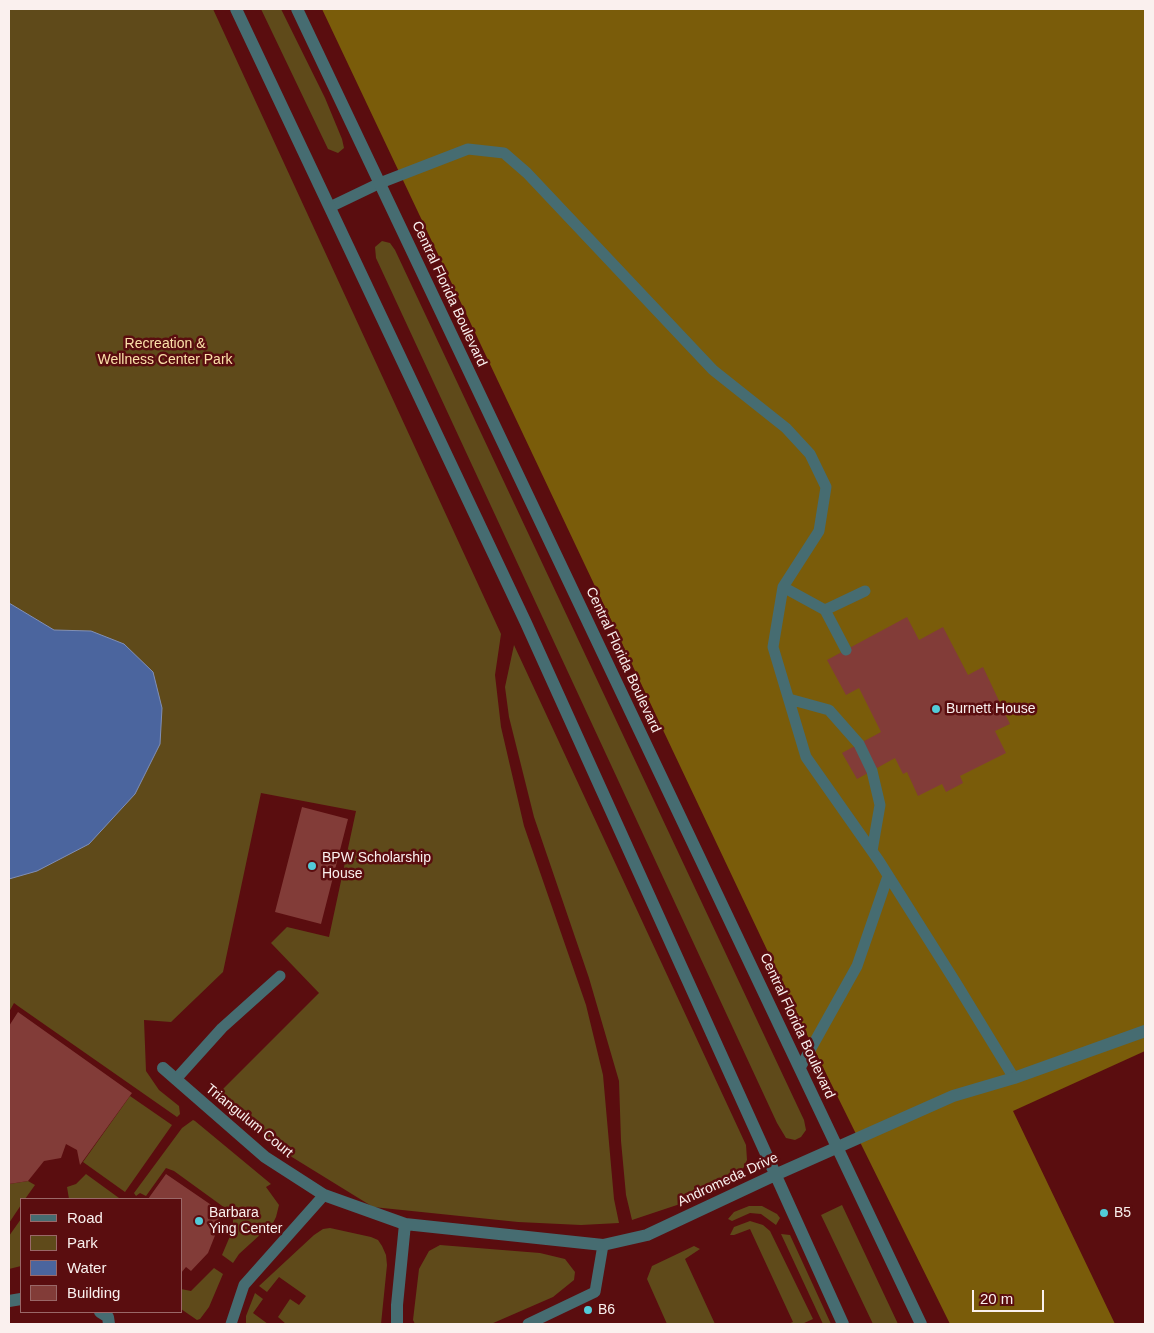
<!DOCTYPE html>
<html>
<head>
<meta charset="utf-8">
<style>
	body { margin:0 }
	#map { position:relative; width:1154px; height:1333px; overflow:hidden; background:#5a0d0f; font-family:Arial,sans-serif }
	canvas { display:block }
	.frame { position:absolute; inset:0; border:10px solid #faf0ee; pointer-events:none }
	.legend { position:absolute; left:20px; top:1198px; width:162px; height:115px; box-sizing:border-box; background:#5a0d0f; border:1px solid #9a6868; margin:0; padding:6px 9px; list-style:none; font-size:15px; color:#faf0ee }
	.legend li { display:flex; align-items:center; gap:10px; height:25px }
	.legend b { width:25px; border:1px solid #9a6868 }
	.scale { position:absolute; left:972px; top:1290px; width:72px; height:22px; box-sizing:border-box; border:2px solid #faf0ee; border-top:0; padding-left:6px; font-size:15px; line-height:18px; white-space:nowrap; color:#faf0ee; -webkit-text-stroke:4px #5a0d0f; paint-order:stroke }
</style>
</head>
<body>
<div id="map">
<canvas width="1154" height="1333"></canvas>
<div class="frame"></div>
<ul class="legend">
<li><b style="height:6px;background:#466c71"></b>Road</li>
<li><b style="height:14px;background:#5f4a1a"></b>Park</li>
<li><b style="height:14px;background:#4b659e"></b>Water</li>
<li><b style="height:14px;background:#823c38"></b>Building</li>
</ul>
<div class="scale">20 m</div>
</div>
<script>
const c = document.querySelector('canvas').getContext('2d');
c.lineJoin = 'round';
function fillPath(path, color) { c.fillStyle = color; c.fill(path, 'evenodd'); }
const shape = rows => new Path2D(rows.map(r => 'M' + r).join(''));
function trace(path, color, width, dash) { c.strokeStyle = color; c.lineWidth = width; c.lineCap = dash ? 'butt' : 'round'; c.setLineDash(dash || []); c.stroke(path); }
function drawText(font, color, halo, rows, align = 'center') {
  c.font = font + ' Arial,sans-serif'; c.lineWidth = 5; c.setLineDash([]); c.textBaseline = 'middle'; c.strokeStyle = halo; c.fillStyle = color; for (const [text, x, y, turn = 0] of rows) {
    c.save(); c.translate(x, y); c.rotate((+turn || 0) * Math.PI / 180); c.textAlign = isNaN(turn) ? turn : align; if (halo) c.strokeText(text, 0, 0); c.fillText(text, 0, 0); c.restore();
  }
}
const green = shape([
	[9,9,213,9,501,634,495,675,501,727,524,826,586,1005,603,1075,614,1199,619,1223,581,1225,518,1222,373,1207,287,1154,219,1093,319,993,271,943,287,927,329,937,356,811,261,793,223,972,171,1022,144,1020,146,1071,159,1090,179,1106,180,1114,177,1117,18,1006,14,1003,9,1012],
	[261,9,281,9,325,98,342,139,344,148,338,153,328,149],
	[382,241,390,243,395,250,804,1120,806,1130,801,1137,795,1140,786,1138,777,1123,376,258,375,247],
	[514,645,746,1145,747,1160,741,1173,729,1182,683,1203,632,1220,626,1195,621,1141,619,1081,589,978,534,817,509,717,505,687],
	[130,1096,172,1125,125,1192,83,1162],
	[193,1120,195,1121,271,1184,266,1187,279,1205,276,1217,273,1223,239,1254,233,1263,222,1255,233,1229,233,1218,225,1208,174,1171,166,1168,146,1196,140,1193,136,1196,134,1193,182,1128],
	[86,1174,119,1198,118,1199,69,1199,67,1187,76,1184],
	[28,1181,35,1185,25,1199,21,1199,21,1205,9,1223,9,1184],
	[842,1205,898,1324,873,1324,821,1215],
	[749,1206,762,1206,777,1214,780,1218,776,1225,761,1214,750,1213,732,1221,728,1219,734,1212],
	[21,1219,21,1266,9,1269,9,1236],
	[750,1221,763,1225,770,1231,813,1319,802,1324,788,1324,793,1322,750,1229,734,1235,730,1235,734,1227],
	[330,1228,371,1237,378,1240,382,1246,386,1255,387,1265,381,1324,286,1324,278,1317,290,1299,299,1305,306,1296,279,1277,267,1292,259,1286,314,1235,323,1229],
	[781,1234,790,1235,831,1324,823,1324],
	[440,1245,540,1253,565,1259,575,1272,574,1280,553,1297,491,1324,415,1324,413,1320,419,1269,429,1251],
	[694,1246,700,1249,685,1259,715,1324,667,1324,647,1279,652,1266],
	[214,1268,223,1274,209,1307,200,1319,197,1320,181,1309,181,1289,191,1291],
	[255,1293,263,1299,253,1313,268,1324,246,1324,246,1316]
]);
const forest = shape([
	[322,9,1145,9,1145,1051,1013,1111,1115,1324,950,1324,812,1045]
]);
const water = shape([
	[9,603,54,630,91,631,124,644,153,672,162,708,160,744,135,794,89,844,37,871,9,879,9,603]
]);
const building = shape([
	[907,617,919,640,943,627,968,675,983,667,1010,724,995,731,1006,753,960,776,963,783,946,792,942,784,918,796,907,772,903,774,895,758,857,779,842,753,881,732,859,688,846,695,827,660],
	[302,807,348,819,321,924,275,912],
	[18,1012,132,1093,80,1165,77,1150,66,1144,61,1158,44,1161,28,1181,9,1184,9,1026],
	[166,1174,223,1213,212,1229,216,1233,208,1253,191,1271,186,1267,181,1273,181,1199,148,1199]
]);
const lane = shape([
	[330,207,380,183,468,149,504,153,527,173,713,370,786,428,810,454,826,487,819,531,783,587,773,647,806,757,879,861,956,983,1014,1078],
	[783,587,825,610,846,650],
	[825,610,865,591],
	[789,699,829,710,859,744,872,771,880,805,872,851],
	[800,1068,857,966,888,876],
	[176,1079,222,1028,280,976],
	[231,1324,244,1285,324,1195],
	[528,1324,595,1292,603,1245]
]);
const street = shape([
	[236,9,526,623,843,1324],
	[297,9,921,1324],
	[163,1068,265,1157,324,1195,405,1224,603,1245,647,1235,775,1175,953,1096,1014,1078,1145,1031],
	[9,1301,21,1299],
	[100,1312,108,1317,109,1324],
	[397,1324,397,1305,405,1224]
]);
const markers = [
	[936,709,5,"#52cbd8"],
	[312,866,5,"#52cbd8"],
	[1104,1213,5,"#52cbd8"],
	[199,1221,5,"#52cbd8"],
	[588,1310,5,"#52cbd8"]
];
const streetNames = [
	["Central Florida Boulevard",449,294,65],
	["Central Florida Boulevard",623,660,65],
	["Central Florida Boulevard",797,1026,65],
	["Triangulum Court",249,1121,39],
	["Andromeda Drive",728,1180,-25]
];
const parkNames = [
	["Recreation &",165,344],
	["Wellness Center Park",165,360]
];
const poiNames = [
	["Burnett House",946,709],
	["BPW Scholarship",322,858],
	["House",322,874],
	["Barbara",209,1213],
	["Ying Center",209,1229],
	["B5",1114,1213],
	["B6",598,1310]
];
fillPath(green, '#5f4a1a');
fillPath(forest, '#7a5c0a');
fillPath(water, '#4b659e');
trace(water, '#808fb6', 1);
fillPath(building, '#823c38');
trace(lane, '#466c71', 11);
trace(street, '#466c71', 12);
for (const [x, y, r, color] of markers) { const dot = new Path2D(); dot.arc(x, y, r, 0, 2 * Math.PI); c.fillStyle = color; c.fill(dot); trace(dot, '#5a0d0f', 2); }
drawText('14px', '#faf0ee', '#5a0d0f', streetNames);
drawText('14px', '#fbe0a9', '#5a0d0f', parkNames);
drawText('14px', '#faf0ee', '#5a0d0f', poiNames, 'left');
</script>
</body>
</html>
